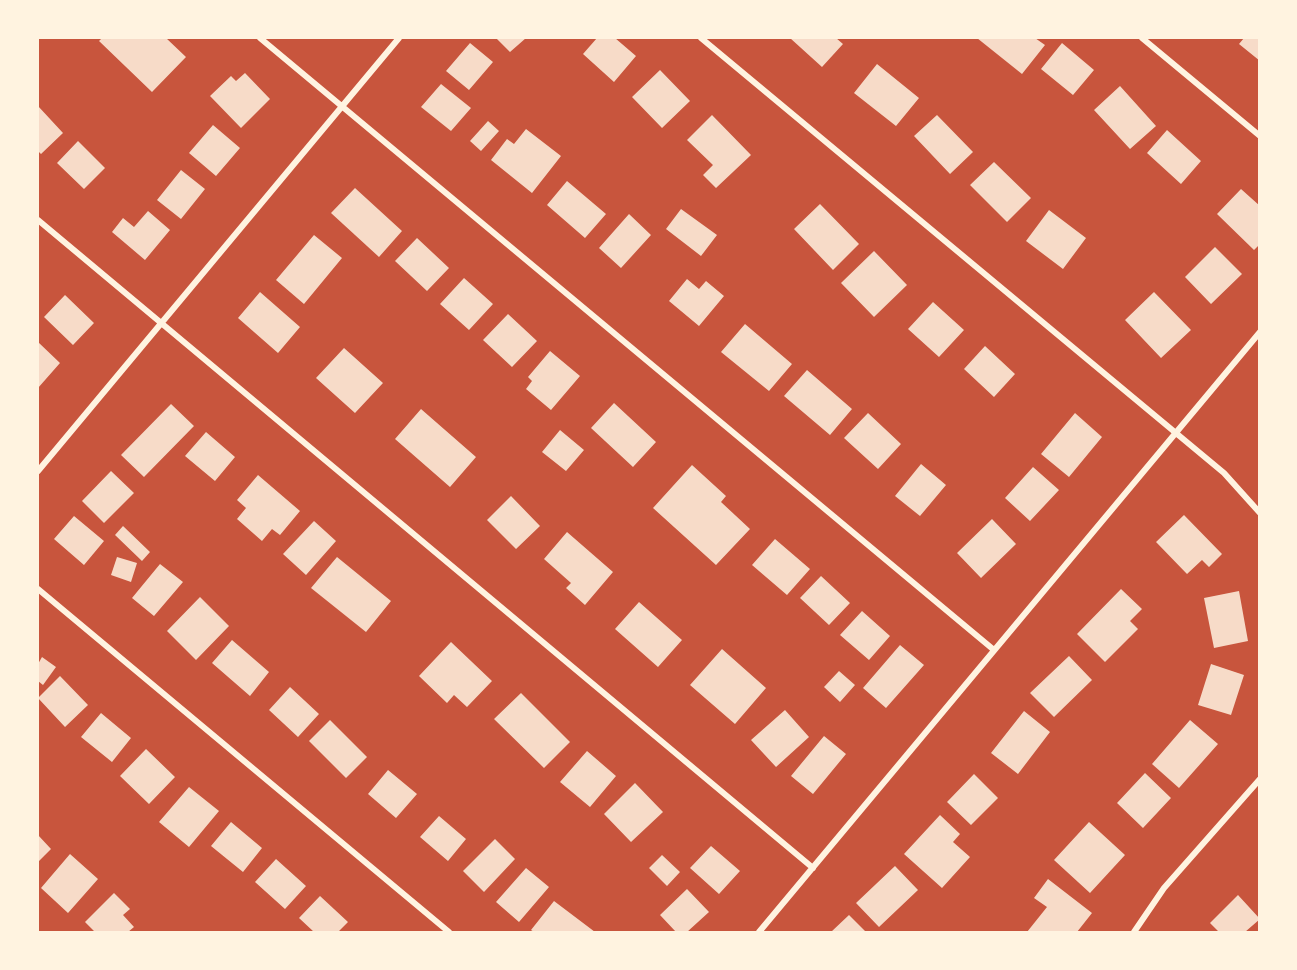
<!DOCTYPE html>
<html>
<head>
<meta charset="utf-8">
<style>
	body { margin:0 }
	#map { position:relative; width:1297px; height:970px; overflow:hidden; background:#c8553d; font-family:Figtree,sans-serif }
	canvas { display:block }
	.frame { position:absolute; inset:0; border:39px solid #fff3e0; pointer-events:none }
</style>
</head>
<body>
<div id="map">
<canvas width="1297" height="970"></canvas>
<div class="frame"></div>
</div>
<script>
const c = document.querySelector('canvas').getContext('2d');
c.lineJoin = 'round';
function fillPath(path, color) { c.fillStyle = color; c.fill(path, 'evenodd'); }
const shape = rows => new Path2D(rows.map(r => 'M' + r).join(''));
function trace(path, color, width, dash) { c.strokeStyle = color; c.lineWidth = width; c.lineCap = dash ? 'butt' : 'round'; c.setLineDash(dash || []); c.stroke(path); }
const building = shape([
	[102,38,166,38,186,57,152,92,99,41],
	[496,38,526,38,510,52],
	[597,38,615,38,636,56,614,82,583,54],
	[790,38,836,38,843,44,822,67],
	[977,38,1035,38,1045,45,1022,74],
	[1244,38,1260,38,1260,61,1239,44],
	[470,43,493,62,469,90,446,71],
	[1062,43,1094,70,1073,95,1041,69],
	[877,64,919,98,896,126,854,93],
	[660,70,690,101,662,128,632,97],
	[245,73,270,99,241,128,210,96,231,76,236,81],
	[441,84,471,108,451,131,421,107],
	[1120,86,1156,126,1130,149,1094,110],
	[38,106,63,133,41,154,38,151],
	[712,115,751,155,716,188,703,175,713,165,687,140],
	[937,115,973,152,950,174,914,136],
	[488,121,499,131,481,151,470,141],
	[213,125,240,148,216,176,189,153],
	[526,129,561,156,532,193,491,160,507,139,514,144],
	[1167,130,1201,161,1181,184,1147,153],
	[78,141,105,168,84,189,57,163],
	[994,162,1031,198,1007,222,970,185],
	[181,170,205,189,181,219,157,200],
	[567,181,606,214,585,238,547,205],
	[355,188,402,231,379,257,331,213],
	[1241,189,1260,206,1260,244,1254,250,1217,214],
	[820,204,859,244,833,270,794,229],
	[681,209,717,235,701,256,666,229],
	[1049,210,1086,238,1063,269,1026,241],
	[148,211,170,230,145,260,112,232,123,218,134,227],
	[629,214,651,235,621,268,599,248],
	[314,235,342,258,304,304,276,280],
	[417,238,449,268,427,291,395,261],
	[1215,247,1242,274,1211,304,1185,277],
	[874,251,907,285,874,317,841,283],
	[464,278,493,304,469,330,440,304],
	[687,279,699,289,706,281,724,296,699,326,669,301],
	[260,292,300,327,278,353,238,318],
	[1154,292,1191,330,1161,358,1125,320],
	[65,295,94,323,73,345,44,317],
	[933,302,964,330,939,357,908,329],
	[508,314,537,341,512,367,483,340],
	[745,324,792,364,769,391,721,352],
	[38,342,60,363,38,388],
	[985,346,1015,374,994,397,964,369],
	[344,348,383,383,355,413,316,378],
	[550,351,580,376,551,410,526,389,532,381,528,377],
	[807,370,852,409,830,435,784,396],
	[614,403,656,442,633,467,591,428],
	[171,404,194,426,144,477,121,455],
	[421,409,476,457,450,487,395,439],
	[868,413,901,444,878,469,844,438],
	[1075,413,1102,437,1069,477,1041,454],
	[560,430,584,450,566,471,542,452],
	[206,432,235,457,215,481,185,456],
	[921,464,946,485,920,516,895,496],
	[692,465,726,496,721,502,750,529,716,565,653,508],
	[1033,467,1059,490,1030,521,1005,498],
	[111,471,134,493,104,523,82,501],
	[258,475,300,511,280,535,272,529,262,541,237,519,246,508,237,500],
	[511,496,540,526,516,549,487,520],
	[1184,515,1222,554,1209,567,1202,560,1187,574,1156,542],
	[74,516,104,541,84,565,54,539],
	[992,519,1016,544,981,578,957,553],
	[314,521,336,541,306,575,283,554],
	[123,526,150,552,142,561,115,535],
	[567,532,613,572,585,605,566,588,571,583,544,559],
	[775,539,810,569,787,595,752,565],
	[117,557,137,563,131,582,111,575],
	[337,557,391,601,366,632,311,588],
	[160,564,183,582,154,616,132,598],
	[821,576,850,603,829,625,800,598],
	[1121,589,1142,609,1130,621,1138,629,1105,662,1077,634],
	[1239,591,1248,641,1214,648,1204,598],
	[200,597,229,626,196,660,167,631],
	[639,602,682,640,658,667,615,629],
	[862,611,890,636,869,660,840,635],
	[232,640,269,672,250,696,212,663],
	[451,642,492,681,467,707,454,695,447,703,419,676],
	[900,645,924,665,886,708,863,688],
	[722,649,766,688,735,724,690,685],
	[1069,656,1092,680,1054,717,1030,693],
	[42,657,56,667,43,685,38,681,38,664],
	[1211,664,1244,675,1231,715,1198,705],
	[839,671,855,685,840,702,824,687],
	[60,676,88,705,65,727,38,698],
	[290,687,319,714,298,737,269,710],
	[521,693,570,742,544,768,494,719],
	[785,710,809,737,776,767,751,740],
	[1024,711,1050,732,1018,774,991,753],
	[101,713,131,738,112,762,81,737],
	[330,720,367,757,346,778,309,741],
	[1190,720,1218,744,1179,788,1152,764],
	[824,736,846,754,813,794,791,776],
	[146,749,175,777,149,804,120,776],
	[587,751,616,776,590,807,560,782],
	[388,770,417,794,396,818,368,794],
	[1145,773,1171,798,1143,828,1117,803],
	[974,774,998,798,971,825,947,802],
	[635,783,663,812,631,842,604,814],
	[189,787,219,811,189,847,159,822],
	[940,815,960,834,953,842,970,857,942,888,904,854],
	[439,816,466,839,448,861,420,837],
	[231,822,262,848,243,872,211,846],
	[1089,822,1125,855,1090,893,1054,860],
	[38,835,51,849,38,862],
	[495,839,515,859,484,892,463,871],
	[711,846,740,871,719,894,690,868],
	[70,854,98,879,68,913,41,888],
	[662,855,680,872,667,886,649,868],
	[276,859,306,886,285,909,255,882],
	[895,866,918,890,879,927,856,903],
	[526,868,549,887,519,922,496,902],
	[1048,879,1092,913,1077,932,1027,932,1047,907,1034,898],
	[687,889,709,912,687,932,676,932,660,915],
	[114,893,130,909,123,915,134,927,128,932,95,932,85,922],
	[1238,895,1260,919,1245,932,1219,932,1210,923],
	[320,896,348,922,338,932,314,932,299,918],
	[554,901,595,932,534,932,531,930],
	[849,915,866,932,831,932]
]);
const minor = shape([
	[260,38,994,650],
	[701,38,1224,473,1260,513],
	[1142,38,1260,136],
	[38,220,813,868],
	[38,471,399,38],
	[38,589,449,932],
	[759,932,1260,332],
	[1134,932,1164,888,1260,779]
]);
fillPath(building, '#f7dbc8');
trace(minor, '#fff3e0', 6);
</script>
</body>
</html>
